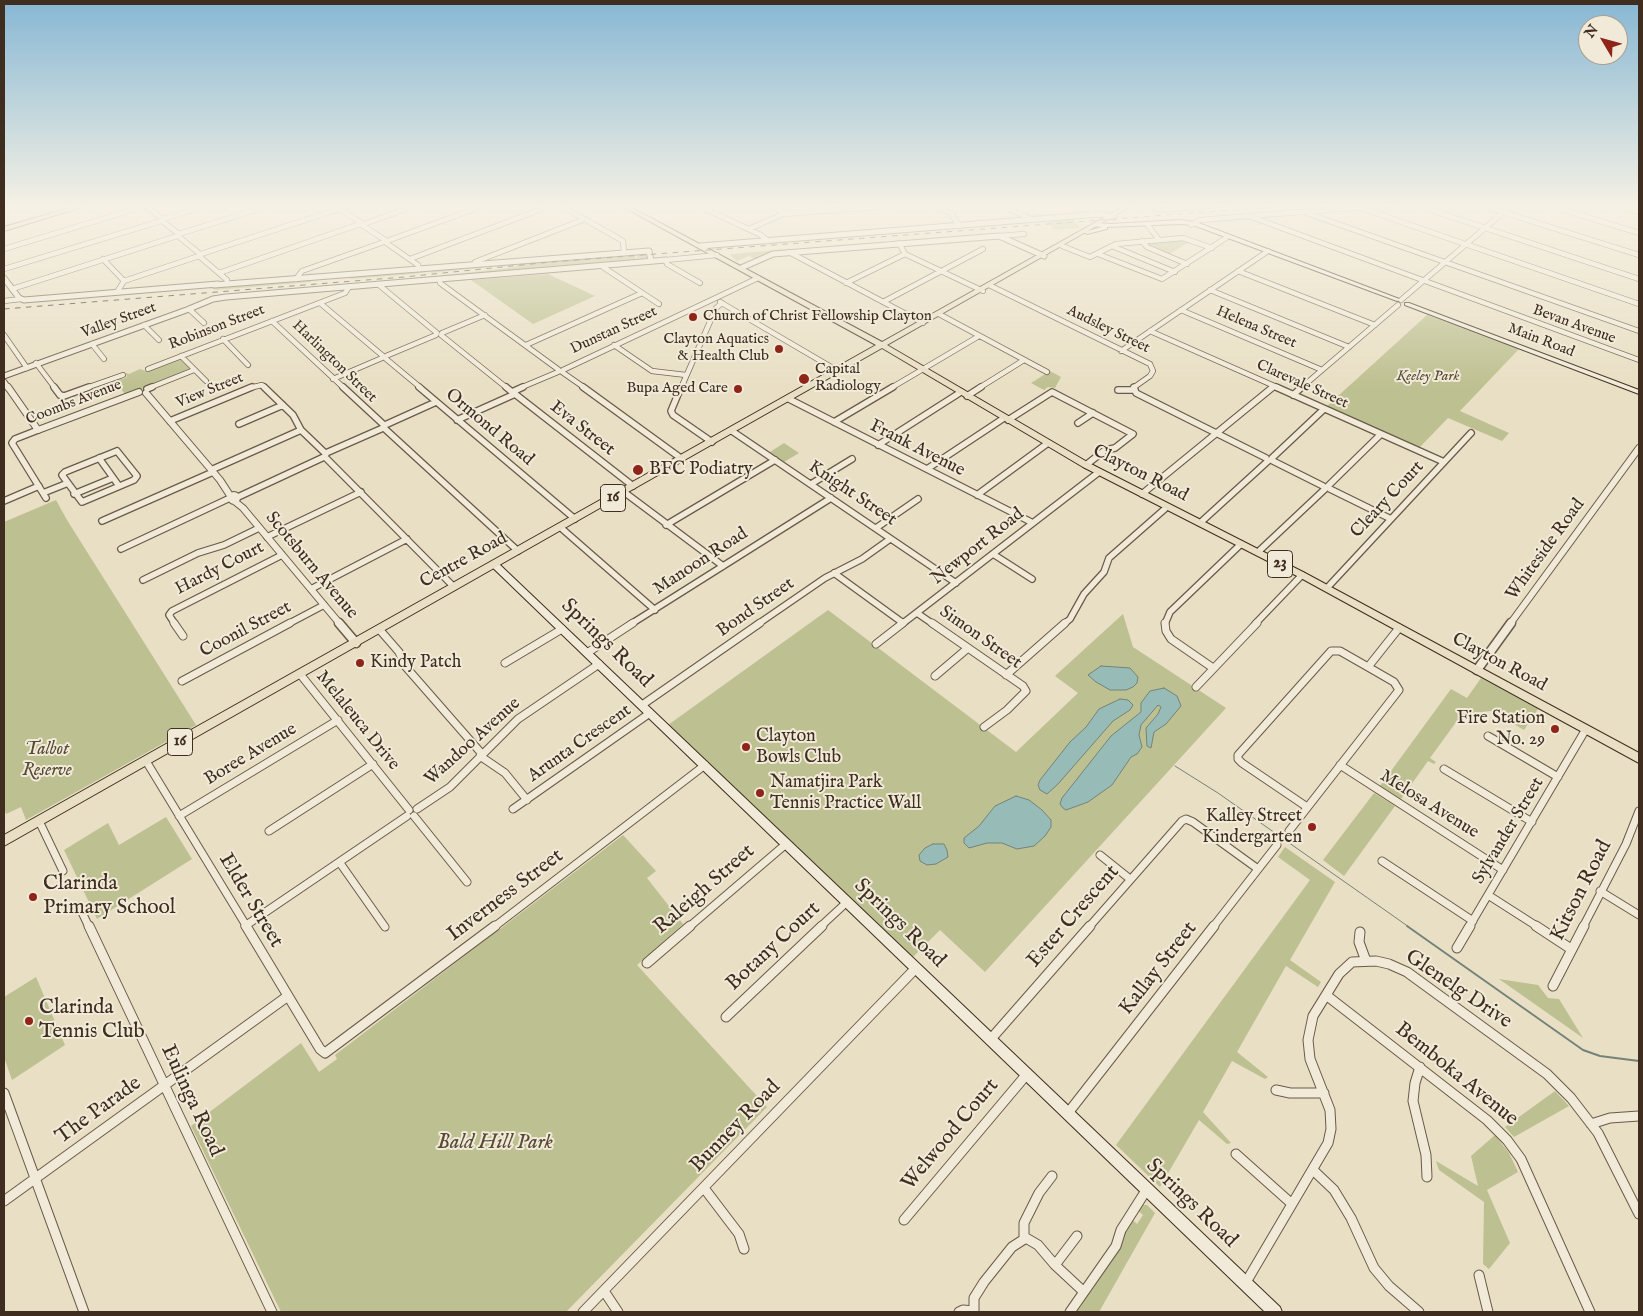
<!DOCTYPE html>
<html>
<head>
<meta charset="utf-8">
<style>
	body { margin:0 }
	#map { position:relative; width:1643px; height:1316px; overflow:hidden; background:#e9dfc4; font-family:"IM FELL English",serif }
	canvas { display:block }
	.frame { position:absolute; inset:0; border:5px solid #3f2e1f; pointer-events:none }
	.north { position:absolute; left:1578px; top:15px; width:50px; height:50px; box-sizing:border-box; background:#f1ead9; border:1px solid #aa9f8f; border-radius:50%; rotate:307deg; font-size:14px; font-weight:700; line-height:20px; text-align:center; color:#3f2e1f }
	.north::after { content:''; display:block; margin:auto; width:18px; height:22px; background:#8f2418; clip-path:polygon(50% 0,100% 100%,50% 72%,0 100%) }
</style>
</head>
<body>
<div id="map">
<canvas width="1643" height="1316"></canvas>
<div class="frame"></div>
<div class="north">N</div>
</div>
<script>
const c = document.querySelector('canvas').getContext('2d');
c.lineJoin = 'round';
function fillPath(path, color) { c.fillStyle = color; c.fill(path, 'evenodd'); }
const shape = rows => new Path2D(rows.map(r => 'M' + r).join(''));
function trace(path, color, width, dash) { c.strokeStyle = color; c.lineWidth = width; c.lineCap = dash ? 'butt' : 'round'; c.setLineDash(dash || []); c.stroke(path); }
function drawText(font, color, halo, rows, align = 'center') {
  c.font = font + ' "IM FELL English",serif'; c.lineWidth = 4; c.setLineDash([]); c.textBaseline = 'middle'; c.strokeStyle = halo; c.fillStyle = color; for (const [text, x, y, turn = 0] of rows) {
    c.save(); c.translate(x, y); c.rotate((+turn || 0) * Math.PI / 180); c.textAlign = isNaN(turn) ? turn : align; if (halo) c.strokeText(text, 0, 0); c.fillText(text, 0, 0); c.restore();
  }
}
const green = shape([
	[1074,219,1080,228,1054,230,1048,221],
	[1185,239,1191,241,1168,255,1149,247,1146,243],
	[787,249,770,252,755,259,749,256,737,261,730,255,731,254],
	[635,253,636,260,642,257,637,259,637,253,643,253,648,254,648,259,616,265,620,262,552,266,442,278,429,277,516,267,517,264,431,273,431,269],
	[429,269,428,272,415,274,350,279,350,276,312,280,311,282,217,290,213,289,214,287,211,287],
	[548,274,595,296,533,324,471,280],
	[1427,315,1519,349,1460,411,1509,433,1502,441,1448,418,1419,448,1327,406],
	[180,358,191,368,190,370,126,395,113,380,123,379,127,377,126,373,129,374,140,369,149,372,152,369],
	[1050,371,1061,377,1055,388,1048,387,1044,390,1031,383],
	[784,443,799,453,784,462,770,452],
	[56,500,67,520,196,725,26,820,21,807,6,814,4,808,4,522],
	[828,610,1016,752,1078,693,1055,676,1123,614,1133,647,1226,708,985,972,940,930,912,958,668,725],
	[1481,678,1538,709,1524,730,1491,711,1462,714,1430,758,1436,762,1434,764,1428,761,1401,799,1380,786,1451,689,1467,698],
	[1374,793,1395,806,1344,876,1323,860],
	[166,817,192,859,97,919,64,850,108,823,119,845],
	[623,835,656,871,647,878,683,924,637,965,767,1107,566,1312,281,1312,191,1126,301,1043,319,1072,337,1059,335,1055],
	[1285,847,1335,882,1290,960,1321,982,1318,987,1286,966,1237,1052,1268,1077,1265,1079,1232,1061,1203,1112,1231,1143,1227,1144,1199,1120,1160,1187,1116,1145,1310,880,1278,857],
	[36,977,65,1045,12,1080,4,1057,4,997],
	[1499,979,1538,985,1548,998,1559,999,1583,1038],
	[1555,1091,1569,1106,1514,1137,1505,1127],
	[1495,1135,1509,1153,1518,1172,1487,1190,1510,1243,1489,1269,1483,1264,1484,1202,1439,1170,1436,1161,1478,1186,1471,1156],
	[1143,1205,1147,1205,1155,1213,1099,1312,1077,1312,1119,1250,1122,1236,1132,1219,1137,1224,1143,1215,1137,1210]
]);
const water = shape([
	[1101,666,1130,668,1138,677,1137,683,1133,687,1126,690,1110,690,1096,682,1088,675,1101,666],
	[1164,688,1177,696,1181,706,1166,724,1154,732,1151,748,1147,746,1146,728,1158,714,1161,707,1158,705,1141,725,1139,735,1142,747,1137,754,1131,757,1112,785,1088,802,1066,810,1063,808,1060,804,1062,798,1111,736,1141,712,1141,703,1150,691,1164,688],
	[1120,699,1128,700,1133,705,1130,710,1113,721,1058,784,1047,794,1040,790,1038,785,1040,780,1070,742,1086,727,1099,709,1120,699],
	[1016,796,1029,800,1042,810,1051,820,1051,827,1045,836,1034,846,1017,849,1002,843,987,843,969,848,964,843,964,838,979,826,995,806,1016,796],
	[933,844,944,844,947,850,948,857,936,864,927,865,920,861,919,855,925,848,933,844]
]);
const streamFar1 = shape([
	[1175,766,1218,793,1409,927]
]);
const stream = shape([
	[1407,926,1583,1050,1600,1056,1639,1061]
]);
const minorFar3 = shape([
	[549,204,572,212,623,241,624,253],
	[695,204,761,235,768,241],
	[768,204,786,214],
	[930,204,951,213,959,226],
	[999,204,1033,220],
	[1092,204,1094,206,1091,212,1092,215],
	[1144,204,1161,210,1232,204],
	[1413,204,1639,279],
	[1477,204,1639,255],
	[1544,204,1639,233],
	[1611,204,1639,212],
	[146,206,163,219],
	[1358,207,1639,304],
	[341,208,352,204],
	[339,209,362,223],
	[1304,212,1639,331],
	[1249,216,1639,360],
	[163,219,213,204],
	[162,221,179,234],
	[364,224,420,204],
	[1147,224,1159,240],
	[362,225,385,240],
	[1191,225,1200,220,1400,204],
	[749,229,783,214,889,206,894,204],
	[179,234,274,204],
	[178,236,200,254],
	[999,236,1024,234],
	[387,241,488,204],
	[1142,241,1147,247,1187,264],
	[385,242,418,265,419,269],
	[899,243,905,254,983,291],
	[1062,246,1090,257,1116,244,1183,238,1212,248],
	[1112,246,1175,272],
	[4,249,145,206],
	[789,252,923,323],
	[201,254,339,209],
	[1098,254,1162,279,1226,238],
	[199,256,227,280,227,284],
	[103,259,124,281,117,292],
	[410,259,552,205],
	[666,260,717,255],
	[666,260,667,264,700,283],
	[475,262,585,219],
	[603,267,659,304],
	[4,269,161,221],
	[1238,271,1375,325],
	[219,273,360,224],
	[296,279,302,271,384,242],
	[440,280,440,283,559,370],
	[124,281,199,256],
	[846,283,905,254],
	[379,285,437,333],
	[989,285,1150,364,1153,371,1150,376,1133,388],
	[12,289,177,236],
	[1210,290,1349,347],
	[1401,300,1513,204],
	[4,301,21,299],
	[720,302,838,371],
	[883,302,983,249],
	[320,303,383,356],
	[189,309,204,323],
	[1181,310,1322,370],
	[939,314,1047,372],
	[272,321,344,388],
	[144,325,159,340],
	[1150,331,1279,388],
	[442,333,485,315],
	[4,335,27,368],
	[441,335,507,388],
	[223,339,248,365],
	[92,344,104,359],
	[526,345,642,293],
	[614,345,652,371,686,375],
	[1121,351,1268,251],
	[181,356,206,381],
	[386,356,436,335],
	[385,358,421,388],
	[36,363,55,388],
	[148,369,345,293,349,287],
	[563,370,758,278],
	[562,372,585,388],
	[333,379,382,358],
	[86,388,123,375],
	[149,388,194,370],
	[249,388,262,385,265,388],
	[520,388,558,372],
	[681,388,716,308,722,303],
	[891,388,979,336],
	[979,388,1024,360],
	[1271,388,1274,386],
	[1301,388,1398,305]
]);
const minorFar2 = shape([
	[54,387,60,395,64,396,89,387],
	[264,387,293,415,301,430,326,454],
	[343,387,384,425],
	[419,387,575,519],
	[506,387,512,392],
	[583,387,682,459],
	[681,387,671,411,673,415,712,442],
	[1134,387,1136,393,1266,458],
	[1276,387,1444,462],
	[147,389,152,387],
	[1118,390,1133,390],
	[512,392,523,387],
	[515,394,633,486],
	[1293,395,1302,387],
	[967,396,981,387],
	[789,399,1033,523],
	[457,420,515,394],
	[1008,420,1052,392,1133,434,1115,448,1105,450,1086,465],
	[170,421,252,387],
	[834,422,893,387],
	[1078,423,1093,413],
	[239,424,283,405],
	[385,425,436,402],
	[384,428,518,551],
	[38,430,15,439,12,443,46,498],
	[732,431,956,583],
	[878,445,961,392],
	[117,451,137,476,134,480,82,502,62,475,65,472,117,451],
	[326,453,383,428],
	[325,457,454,587],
	[99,458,119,486],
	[1272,458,1324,409],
	[1273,461,1323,486],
	[927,469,1004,418],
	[211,470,301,430],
	[811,484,852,459],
	[1328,486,1381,434],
	[1330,489,1391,519],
	[624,492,723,566],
	[43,493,68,483],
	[74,494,113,478],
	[1142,494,1273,387],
	[977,495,1048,443],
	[238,497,324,457],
	[4,501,39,486],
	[102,521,213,472],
	[1200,523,1268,461],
	[666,525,775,460],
	[560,527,655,610],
	[876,528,918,499],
	[267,537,361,492],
	[121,549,230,498],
	[1258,552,1325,489],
	[993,554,1032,579],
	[834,573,903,623],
	[143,580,198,553,224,545,259,528],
	[1327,588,1471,433],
	[311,589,407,539],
	[917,613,933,624],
	[175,624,169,615,172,611,282,555],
	[288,624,324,605],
	[631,624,831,498],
	[758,624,825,578,862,559,890,539],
	[902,624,1099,472],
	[1064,624,1070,619,1084,594,1104,572,1109,558,1167,507],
	[1165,624,1170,612,1241,544],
	[1255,624,1302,575]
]);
const minorFar1 = shape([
	[174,623,183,636],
	[932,623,1023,686,1026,691,1007,710,984,727],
	[1165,623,1166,631,1171,639,1213,668],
	[379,629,399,652,405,666,482,754],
	[876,644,903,623],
	[587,653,633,623],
	[505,663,562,629],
	[300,674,409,810],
	[1006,675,1065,623],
	[935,676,968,648],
	[182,681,290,623],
	[1196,687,1257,623],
	[642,705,760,623],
	[1488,736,1558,777],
	[480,756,505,773,527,800],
	[146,761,247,927],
	[1340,765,1503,870],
	[1444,769,1532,822],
	[1307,807,1242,763,1238,759,1238,755,1331,651,1340,651,1368,667],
	[417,809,450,787,518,719,599,664],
	[513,809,650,713],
	[179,816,338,720],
	[414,816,467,882],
	[39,821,63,871],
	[269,831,373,764],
	[1289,831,1399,690,1394,682,1368,667,1399,628],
	[1100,855,1130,879],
	[1382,861,1473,921],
	[340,863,385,927],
	[1600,891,1639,915],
	[1488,895,1538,927],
	[79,906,89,927],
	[245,926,407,816],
	[494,927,705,765],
	[689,927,786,844],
	[820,927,847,902],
	[1089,927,1182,821,1186,819,1193,822,1258,869],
	[1213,927,1277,845],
	[1469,927,1586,729],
	[1583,927,1626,844,1639,811]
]);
const minor = shape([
	[89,926,272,1312],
	[246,926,320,1049,325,1053,495,926],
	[1536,926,1571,949],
	[1360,932,1359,942,1366,961],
	[1457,948,1470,926],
	[647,963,690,926],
	[1553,986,1584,926],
	[1326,995,1487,1120,1507,1140,1521,1159,1590,1312],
	[726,1017,822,926],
	[990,1040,1090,926],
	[1420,1067,1415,1083,1413,1101,1426,1155,1427,1177],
	[1276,1090,1290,1093,1324,1093],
	[4,1093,84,1312],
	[1068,1113,1214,926],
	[1591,1124,1610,1118,1639,1116],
	[1236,1154,1292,1204],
	[1313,1170,1334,1190,1351,1218,1374,1268,1389,1286,1419,1312],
	[704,1188,739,1234,744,1249],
	[4,1201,288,996],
	[904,1220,1027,1074],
	[1024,1239,1024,1223,1039,1193,1052,1176],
	[1055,1265,1077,1236],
	[1479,1275,1488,1312],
	[1245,1284,1328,1143,1331,1129,1330,1110,1310,1059,1308,1040,1313,1016,1339,974,1352,962,1376,961,1389,964,1407,972,1547,1074,1571,1098,1598,1133,1639,1214],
	[604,1291,618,1312],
	[583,1312,916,968],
	[959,1312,963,1310,974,1311],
	[974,1312,974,1298,984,1282,1012,1247,1026,1238,1038,1245,1055,1265,1084,1292],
	[1070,1312,1116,1246,1121,1230,1147,1189]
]);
const tertiaryFar2 = shape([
	[700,246,1100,214,1114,217],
	[741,268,773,254,999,236,1044,256],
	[4,278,19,298,24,300,218,284],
	[214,285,649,251,651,261],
	[189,309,213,299,226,297,666,260],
	[4,376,192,308],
	[4,382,8,388]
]);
const tertiaryFar1 = shape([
	[8,387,38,430,139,392],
	[146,393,220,480,231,497],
	'231 498a3 3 0 1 1 6 0a3 3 0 1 1-6 0Z',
	[233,500,243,508,340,624],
	[1510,624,1639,448]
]);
const tertiary = shape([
	[339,623,356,643],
	[1477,670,1511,623]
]);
const secondary = shape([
	[1180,220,1196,222,1402,300,1397,301,1193,225,1180,224,1107,227,1107,229,1087,234,1084,232,1102,227,1093,226,1092,225,1095,223,1111,224,1180,220],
	[1405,303,1409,303,1639,390,1639,394,1405,305,1405,303],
	[495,562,498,563,1280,1307,1282,1312,1265,1312,492,567,491,565,495,562]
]);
const primary = shape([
	[618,204,625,204,882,342,1128,204,1135,204,887,345,1089,463,1305,573,1639,753,1639,763,1299,577,1083,467,882,348,4,846,4,835,876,345,618,204]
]);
const trunk = shape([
	[83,204,92,204,4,231,4,227,83,204]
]);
const rail = shape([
	[4,309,404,277,551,262,1311,204]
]);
const markers = [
	[693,317,5,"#8f2418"],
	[779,349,5,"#8f2418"],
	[804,379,6,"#8f2418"],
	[738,389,5,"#8f2418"],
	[638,470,6,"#8f2418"],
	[360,663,5,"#8f2418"],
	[1555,729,5,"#8f2418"],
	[746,747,5,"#8f2418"],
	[760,793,5,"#8f2418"],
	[1312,827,5,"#8f2418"],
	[33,897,5,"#8f2418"],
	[29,1021,5,"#8f2418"]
];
const farPoinames = [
	["Church of Christ Fellowship Clayton",703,317],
	["Clayton Aquatics",769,340,"right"],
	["& Health Club",769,357,"right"],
	["Capital",815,370],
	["Radiology",815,387],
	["Bupa Aged Care",728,389,"right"]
];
const farStreetnames = [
	["Valley Street",119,321,-20],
	["Bevan Avenue",1574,325,20],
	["Robinson Street",217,328,-21],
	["Helena Street",1256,328,23],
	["Audsley Street",1108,330,26],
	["Dunstan Street",614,331,-25],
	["Main Road",1541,341,21],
	["Harlington Street",334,362,44],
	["Clarevale Street",1302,385,24],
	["View Street",210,391,-22],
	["Coombs Avenue",74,403,-21]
];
const farParknames = [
	["Keeley Park",1428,377]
];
const shields = [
	[613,498,25],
	[1280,564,25],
	[180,742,25]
];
const shieldNames = [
	["16",613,498],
	["23",1280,564],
	["16",180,742]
];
const streetNames = [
	["Ormond Road",489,428,40],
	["Eva Street",582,429,38],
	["Frank Avenue",917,449,27],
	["Clayton Road",1140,474,27],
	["Knight Street",852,494,34],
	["Cleary Court",1388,500,-47],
	["Newport Road",978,547,-38],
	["Whiteside Road",1546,550,-54],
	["Centre Road",464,561,-29],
	["Manoon Road",701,562,-33],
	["Scotsburn Avenue",311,566,50],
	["Hardy Court",220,569,-27],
	["Bond Street",756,608,-35],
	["Coonil Street",246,630,-28],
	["Simon Street",980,638,35],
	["Clayton Road",1499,663,28],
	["Melaleuca Drive",357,721,51],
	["Wandoo Avenue",473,742,-42],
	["Arunta Crescent",580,744,-35],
	["Boree Avenue",251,755,-31],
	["Melosa Avenue",1429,805,32],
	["Sylvander Street",1509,831,-59]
];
const poiNames = [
	["BFC Podiatry",649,470],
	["Kindy Patch",370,663],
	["Fire Station",1545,719,"right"],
	["No. 29",1545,740,"right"],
	["Clayton",756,737],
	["Bowls Club",756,758],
	["Namatjira Park",770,783],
	["Tennis Practice Wall",770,804],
	["Kalley Street",1302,817,"right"],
	["Kindergarten",1302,838,"right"]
];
const parkNames = [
	["Talbot",47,750],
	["Reserve",47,771]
];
const nearStreetnames = [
	["Springs Road",606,644,44],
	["Raleigh Street",705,890,-41],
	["Kitson Road",1582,891,-63],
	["Inverness Street",506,896,-37],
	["Elder Street",250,901,59],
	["Ester Crescent",1074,917,-49],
	["Springs Road",899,924,44],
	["Botany Court",774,947,-43],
	["Kallay Street",1159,969,-52],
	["Glenelg Drive",1458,990,34],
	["Bemboka Avenue",1456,1075,39],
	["Eulinga Road",191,1101,65],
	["The Parade",99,1111,-36],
	["Bunney Road",736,1127,-46],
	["Welwood Court",951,1135,-50],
	["Springs Road",1191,1204,44]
];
const nearPoinames = [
	["Clarinda",43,885],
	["Primary School",43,909],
	["Clarinda",39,1009],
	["Tennis Club",39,1033]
];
const nearParknames = [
	["Bald Hill Park",495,1144]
];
fillPath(green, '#bdc090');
fillPath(water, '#97bcb7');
trace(water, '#74837a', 1);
trace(streamFar1, '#74837a', 1);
trace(stream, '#74837a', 2);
trace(minorFar3, '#6a5a48', 6);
trace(minorFar2, '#6a5a48', 8);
trace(minorFar1, '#6a5a48', 9);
trace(minor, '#6a5a48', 11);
trace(tertiaryFar2, '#6a5a48', 7);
trace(tertiaryFar1, '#6a5a48', 8);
trace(tertiary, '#6a5a48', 11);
trace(secondary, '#3f2e1f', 2);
trace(primary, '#3f2e1f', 2);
trace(trunk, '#3f2e1f', 2);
trace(minorFar3, '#f1ead9', 4.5);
trace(minorFar2, '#f1ead9', 5.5);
trace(minorFar1, '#f1ead9', 7);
trace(minor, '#f1ead9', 9);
trace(tertiaryFar2, '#f1ead9', 5);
trace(tertiaryFar1, '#f1ead9', 6);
trace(tertiary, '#f1ead9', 8);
fillPath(secondary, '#f1ead9');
fillPath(primary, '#e9dfc4');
fillPath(trunk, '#e9dfc4');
trace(rail, '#3f2e1f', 1, [5.5, 5.5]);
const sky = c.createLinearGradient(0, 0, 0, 388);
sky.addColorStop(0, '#87b7d4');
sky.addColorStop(0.53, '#f5f1e4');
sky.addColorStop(1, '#f5f1e400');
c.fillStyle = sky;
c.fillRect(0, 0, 1643, 388);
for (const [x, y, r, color] of markers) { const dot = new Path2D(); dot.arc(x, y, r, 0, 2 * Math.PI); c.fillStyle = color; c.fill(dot); trace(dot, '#f1ead9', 2); }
drawText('15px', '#3f2e1f', '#f1ead9', farPoinames, 'left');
drawText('15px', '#3f2e1f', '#f1ead9', farStreetnames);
drawText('italic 15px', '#584b36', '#f1ead9', farParknames);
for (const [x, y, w] of shields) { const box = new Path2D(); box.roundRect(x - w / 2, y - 13.5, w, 27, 4); c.fillStyle = '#f1ead9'; c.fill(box); trace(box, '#3f2e1f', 1); }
drawText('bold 16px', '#3f2e1f', null, shieldNames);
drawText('18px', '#3f2e1f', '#f1ead9', streetNames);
drawText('18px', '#3f2e1f', '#f1ead9', poiNames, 'left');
drawText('italic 18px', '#584b36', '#f1ead9', parkNames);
drawText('21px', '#3f2e1f', '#f1ead9', nearStreetnames);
drawText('21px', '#3f2e1f', '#f1ead9', nearPoinames, 'left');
drawText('italic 21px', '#584b36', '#f1ead9', nearParknames);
</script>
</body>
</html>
